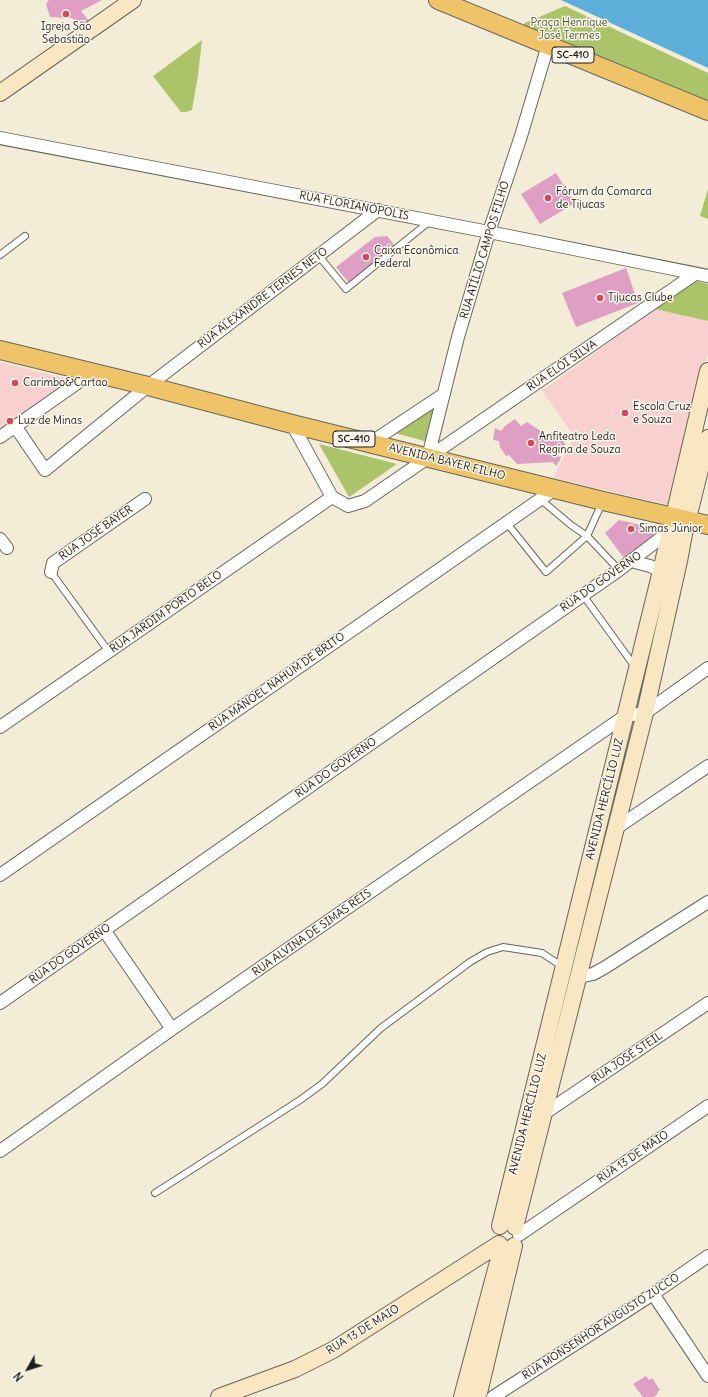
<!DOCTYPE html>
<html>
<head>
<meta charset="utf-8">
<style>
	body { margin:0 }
	#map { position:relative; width:708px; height:1397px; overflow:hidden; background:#f3ecd7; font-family:Delius,sans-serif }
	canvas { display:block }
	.north { position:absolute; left:8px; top:1349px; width:40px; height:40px; -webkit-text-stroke:3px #fbf7ec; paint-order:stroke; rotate:231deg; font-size:11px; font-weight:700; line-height:16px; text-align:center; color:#1c1c1c }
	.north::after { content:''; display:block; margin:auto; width:14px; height:18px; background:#1c1c1c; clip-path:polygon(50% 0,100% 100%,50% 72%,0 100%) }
</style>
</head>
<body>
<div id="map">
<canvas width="708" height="1397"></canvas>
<div class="north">N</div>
</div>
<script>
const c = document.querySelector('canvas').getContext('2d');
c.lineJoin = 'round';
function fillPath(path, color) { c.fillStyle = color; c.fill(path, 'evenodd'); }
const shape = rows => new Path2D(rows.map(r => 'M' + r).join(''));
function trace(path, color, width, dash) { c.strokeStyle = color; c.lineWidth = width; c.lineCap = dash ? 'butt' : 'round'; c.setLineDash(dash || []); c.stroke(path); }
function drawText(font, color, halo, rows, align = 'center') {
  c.font = font + ' Delius,sans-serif'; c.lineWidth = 3; c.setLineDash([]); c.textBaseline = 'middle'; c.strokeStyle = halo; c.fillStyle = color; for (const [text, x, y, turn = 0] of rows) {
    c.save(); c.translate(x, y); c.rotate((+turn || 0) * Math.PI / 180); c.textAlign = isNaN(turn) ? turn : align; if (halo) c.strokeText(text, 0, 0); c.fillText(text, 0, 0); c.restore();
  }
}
const built = shape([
	[655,309,708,321,708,352,669,505,553,478,574,436,542,391],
	[0,362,68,379,70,382,0,435]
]);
const green = shape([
	[565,6,708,73,708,108,521,30,525,23],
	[202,40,198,75,192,110,186,112,181,112,153,76],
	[708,189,708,219,700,216],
	[694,280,708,284,708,321,655,309],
	[434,408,428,442,395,433],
	[319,444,397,464,349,497]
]);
const water = shape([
	[561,0,708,0,708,68]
]);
const building = shape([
	[49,0,102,0,81,11,90,22,81,29,72,18,50,17,46,4],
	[556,173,575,203,540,224,521,194],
	[387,236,396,247,349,283,336,267,375,237],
	[626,268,638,303,576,327,562,293],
	[515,419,521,426,527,422,548,436,557,429,565,444,563,451,560,450,558,457,561,456,560,460,556,466,553,462,517,464,509,455,506,456,500,447,499,441,493,440,495,428,501,431,505,426],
	[619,520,654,528,653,537,624,558,605,533],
	[646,1376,649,1380,652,1378,660,1390,657,1392,658,1393,654,1397,643,1397,633,1384]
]);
const lane = shape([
	[0,255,25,236],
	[318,255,346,289,430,221],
	[602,503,587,536,619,570],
	[506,522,546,572,587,536,571,525,540,499],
	[51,572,109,652],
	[583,595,635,667],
	[155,1193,300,1100,322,1084,381,1028,470,962,487,952,503,947,542,953,563,967]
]);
const street = shape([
	[0,138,489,232,708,276],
	[292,424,332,497,348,506,365,501,695,274],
	[15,426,45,470,148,386,378,210],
	[0,437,93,372],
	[370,443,444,394],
	[428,457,458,337,489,232,521,136,548,45],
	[0,539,7,548],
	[631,561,650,566,661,571],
	[51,572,53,563,145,499],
	[0,727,332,497],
	[615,829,708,766],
	[0,875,555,489],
	[104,930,172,1029],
	[579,977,593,974,604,968,708,902],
	[0,1003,619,570,670,531],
	[545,1113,708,1003],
	[0,1151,172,1029,625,716,645,713,708,668],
	[519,1235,708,1106],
	[653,1294,708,1376],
	[493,1397,653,1294,708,1256]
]);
const secondary = shape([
	[0,93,133,0],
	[500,1226,661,571,708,371],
	[515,1227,645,713,679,561,684,534,708,438],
	[219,1397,295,1369,333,1350,499,1244],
	[462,1397,502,1247],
	[478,1397,514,1246]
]);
const primary = shape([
	[438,0,708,111],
	[0,350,148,386,292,424,603,501,708,525]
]);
const markers = [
	[66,14,4,"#d1495b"],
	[548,198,4,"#d1495b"],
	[366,257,4,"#d1495b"],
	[600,298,4,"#d1495b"],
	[15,383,4,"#d1495b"],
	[625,413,4,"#d1495b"],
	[10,421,4,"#d1495b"],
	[531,443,4,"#d1495b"],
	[631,529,4,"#d1495b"]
];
const shields = [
	[573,55,42],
	[354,439,42]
];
const shieldNames = [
	["SC-410",573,55],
	["SC-410",354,439]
];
const parkNames = [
	["Praça Henrique",569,23],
	["José Termes",569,36]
];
const poiNames = [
	["Igreja São",66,27,"center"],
	["Sebastião",66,40,"center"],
	["Fórum da Comarca",556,192],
	["de Tijucas",556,205],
	["Caixa Econômica",374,251],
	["Federal",374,264],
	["Tijucas Clube",608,298],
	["Carimbo&Cartao",23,383],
	["Escola Cruz",633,407],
	["e Souza",633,420],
	["Luz de Minas",18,421],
	["Anfiteatro Leda",539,437],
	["Regina de Souza",539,450],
	["Simas Júnior",639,529]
];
const streetNames = [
	["RUA FLORIANÓPOLIS",354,206,11],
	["RUA ATÍLIO CAMPOS FILHO",485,250,-73],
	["RUA ALEXANDRE TERNES NETO",263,298,-37],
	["RUA ELÓI SILVA",562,366,-34],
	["AVENIDA BAYER FILHO",447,462,14],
	["RUA JOSÉ BAYER",96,533,-35],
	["RUA DO GOVERNO",601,582,-35],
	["RUA JARDIM PORTO BELO",166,612,-35],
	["RUA MANOEL NAHUM DE BRITO",277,682,-35],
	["RUA DO GOVERNO",336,768,-35],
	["AVENIDA HERCÍLIO LUZ",605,799,-76],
	["RUA ALVINA DE SIMAS REIS",312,933,-35],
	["RUA DO GOVERNO",70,954,-35],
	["RUA JOSÉ STEIL",627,1058,-34],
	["AVENIDA HERCÍLIO LUZ",528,1114,-76],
	["RUA 13 DE MAIO",633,1157,-34],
	["RUA MONSENHOR AUGUSTO ZUCCO",601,1327,-33],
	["RUA 13 DE MAIO",363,1330,-32]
];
fillPath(built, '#f7d0cf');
fillPath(green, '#abc369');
fillPath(water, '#5dafd9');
fillPath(building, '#df9ec3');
trace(lane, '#67655d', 8);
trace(street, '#67655d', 14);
trace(secondary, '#67655d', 18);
trace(primary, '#67655d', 20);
trace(lane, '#fff', 6);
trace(street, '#fff', 12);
trace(secondary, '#f9e7c3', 16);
trace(primary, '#efc469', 18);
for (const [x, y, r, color] of markers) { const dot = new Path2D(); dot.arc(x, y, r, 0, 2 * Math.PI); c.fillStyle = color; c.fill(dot); trace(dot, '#fbf7ec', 1.5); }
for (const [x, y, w] of shields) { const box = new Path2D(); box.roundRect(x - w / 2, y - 8, w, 16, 3); c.fillStyle = '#fbf7ec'; c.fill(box); trace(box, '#1c1c1c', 1); }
drawText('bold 10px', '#1c1c1c', null, shieldNames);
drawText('11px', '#4e5637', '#fbf7ec', parkNames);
drawText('11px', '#1c1c1c', '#fbf7ec', poiNames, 'left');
drawText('11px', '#1c1c1c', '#fbf7ec', streetNames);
</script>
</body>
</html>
